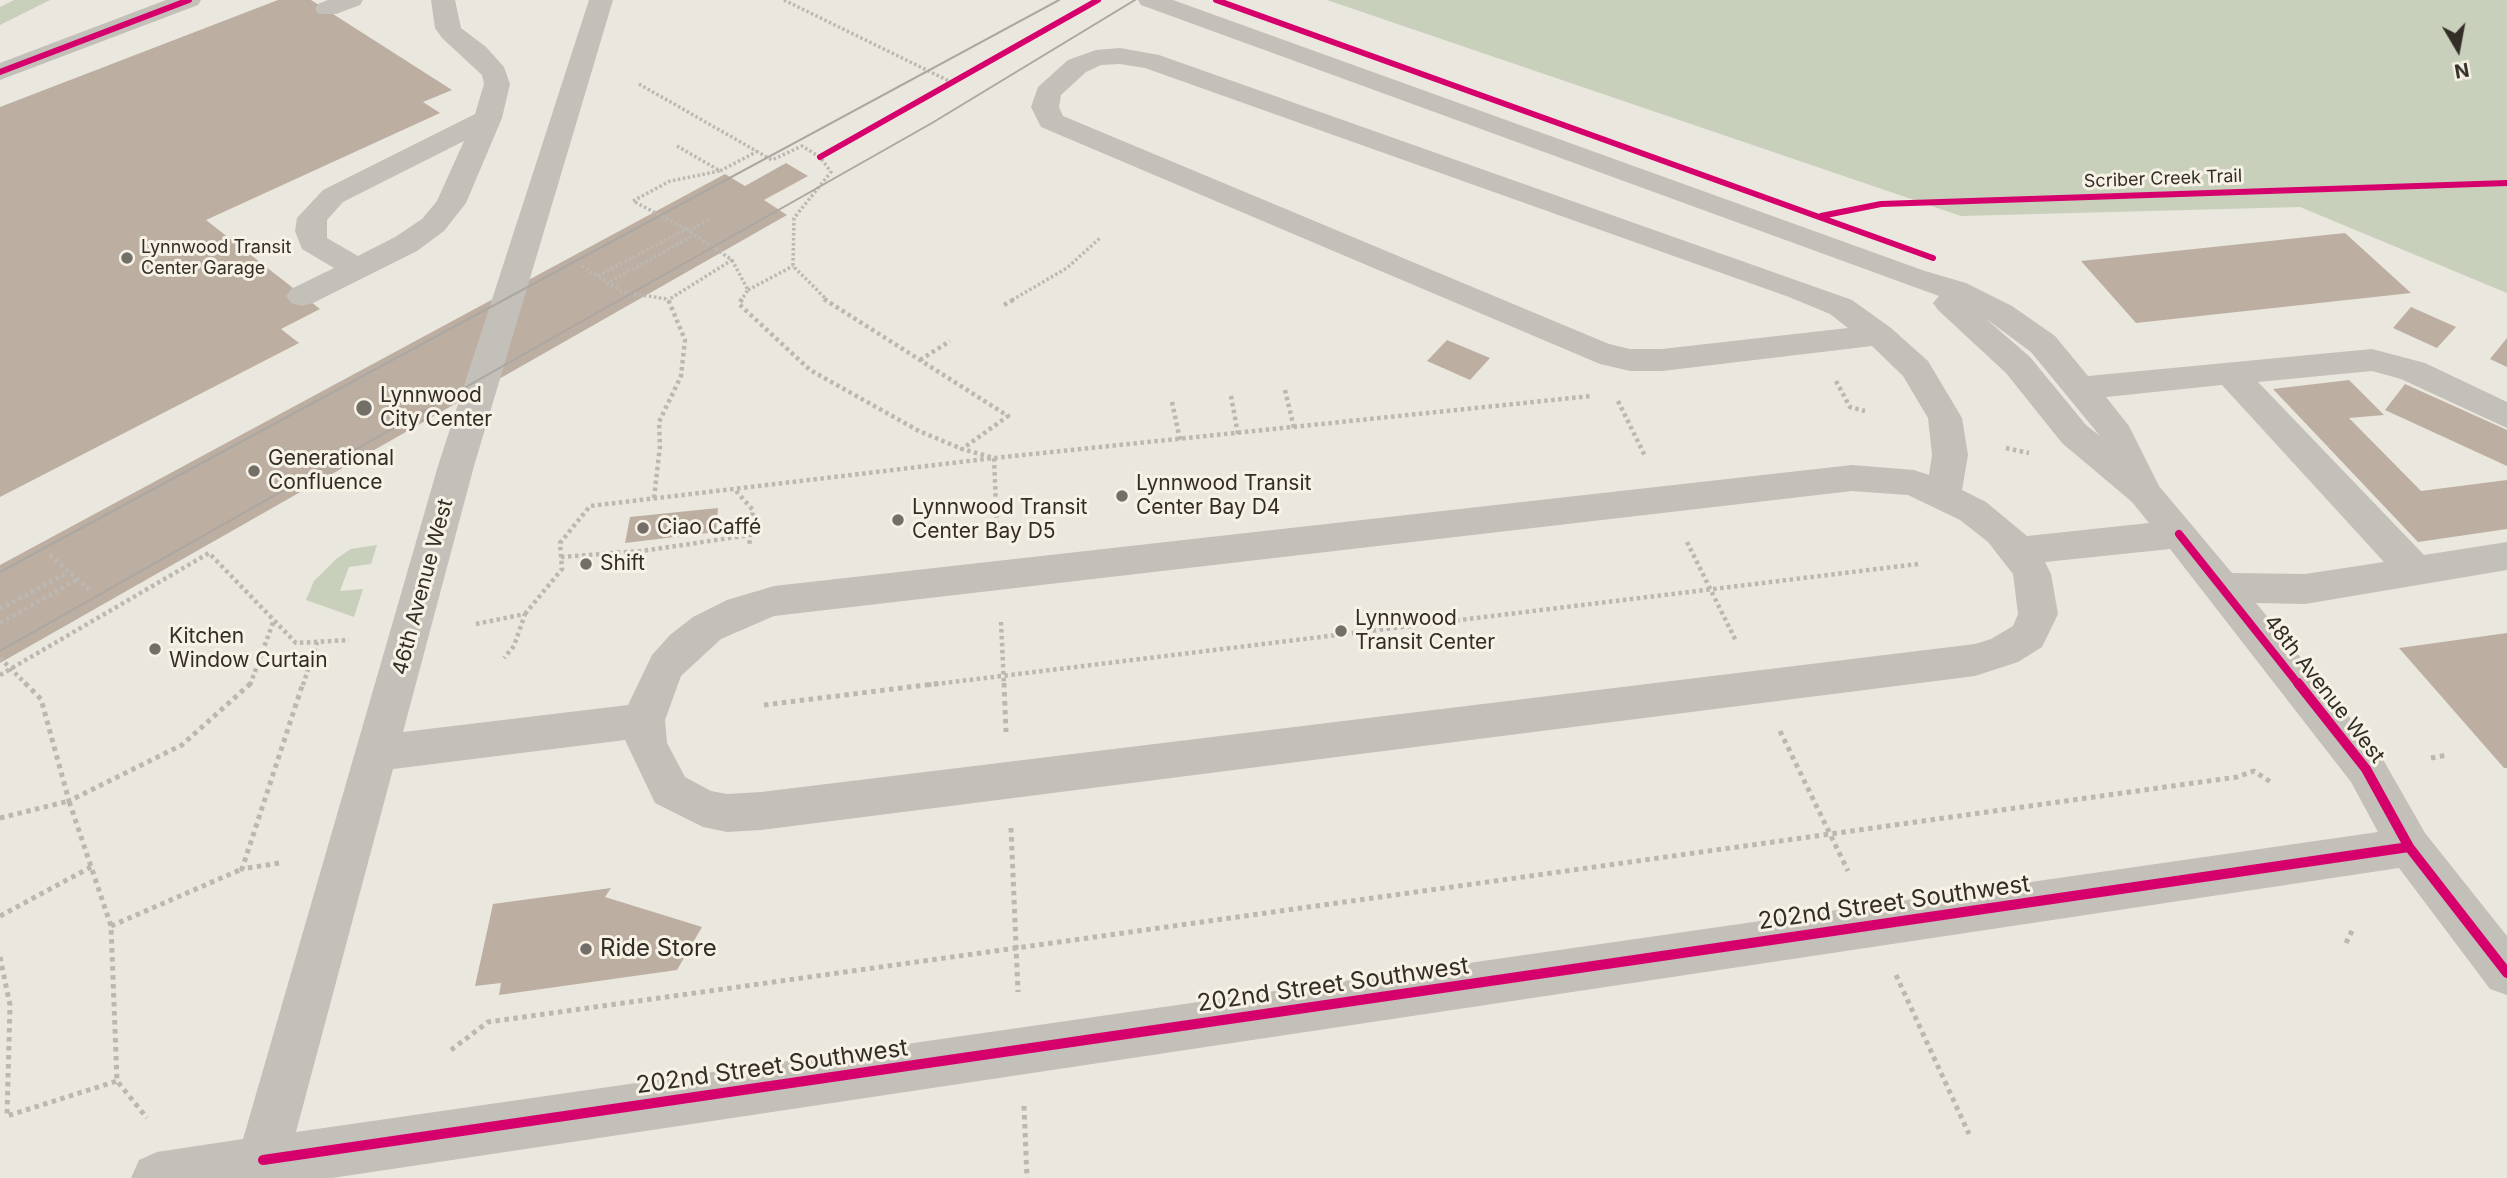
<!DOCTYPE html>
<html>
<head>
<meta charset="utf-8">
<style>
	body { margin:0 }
	#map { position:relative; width:2507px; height:1178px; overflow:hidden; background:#eae7df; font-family:Inter,sans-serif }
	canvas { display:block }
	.north { position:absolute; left:2423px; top:14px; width:70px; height:70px; -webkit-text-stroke:5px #f7f2e6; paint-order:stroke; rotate:170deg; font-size:19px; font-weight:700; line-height:28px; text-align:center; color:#332d27 }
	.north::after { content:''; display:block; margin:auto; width:24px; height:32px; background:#332d27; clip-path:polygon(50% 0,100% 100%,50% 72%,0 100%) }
</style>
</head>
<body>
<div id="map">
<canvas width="2507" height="1178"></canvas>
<div class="north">N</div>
</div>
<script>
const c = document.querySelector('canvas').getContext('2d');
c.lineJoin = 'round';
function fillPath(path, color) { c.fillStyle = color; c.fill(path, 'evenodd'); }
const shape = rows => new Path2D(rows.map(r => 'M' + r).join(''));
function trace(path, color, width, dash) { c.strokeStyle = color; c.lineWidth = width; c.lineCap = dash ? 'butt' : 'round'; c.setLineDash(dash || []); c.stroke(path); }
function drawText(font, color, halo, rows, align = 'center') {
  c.font = font + ' Inter,sans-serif'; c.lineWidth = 6; c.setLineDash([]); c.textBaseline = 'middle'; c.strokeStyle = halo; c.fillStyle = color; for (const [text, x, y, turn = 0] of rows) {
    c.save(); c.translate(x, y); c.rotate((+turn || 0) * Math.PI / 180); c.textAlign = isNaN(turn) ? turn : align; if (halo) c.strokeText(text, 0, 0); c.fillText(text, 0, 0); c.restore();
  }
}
const green = shape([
	[14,0,50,0,0,25,0,7],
	[1327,0,2507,0,2507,293,2300,207,1961,216],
	[377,545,371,564,349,567,340,591,363,589,354,617,306,600,314,581,336,559,351,549]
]);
const building = shape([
	[278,0,311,0,452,90,423,102,440,113,206,220,320,309,281,329,299,343,0,497,0,107],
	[786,163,808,176,764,200,787,215,0,663,0,565,725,174,745,186],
	[2345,233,2411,293,2136,323,2081,261],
	[2411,307,2456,327,2437,348,2393,328],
	[2507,338,2507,367,2490,359],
	[1447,340,1490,358,1470,380,1427,361],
	[2349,380,2384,415,2349,418,2421,491,2507,480,2507,529,2418,542,2273,389],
	[2405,384,2507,430,2507,466,2385,410],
	[718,508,716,532,625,543,630,517],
	[2507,633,2507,768,2504,768,2399,648],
	[611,888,605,897,702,927,677,970,499,995,501,983,475,986,493,904]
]);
const pathFar2 = shape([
	[784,0,953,83],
	[639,84,772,160,802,146,820,157,831,172,794,218,793,266,827,300],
	[677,146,720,171,758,151],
	[686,229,633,201,670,181,720,171],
	[689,231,711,218],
	[732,260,748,290,741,300],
	[582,266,622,292,667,299],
	[598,276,686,229,732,260,668,300],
	[606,284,694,235],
	[748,290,793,266],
	[1012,300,1067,268,1100,238]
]);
const pathFar1 = shape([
	[742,299,739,304,810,370,919,431,962,449],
	[824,299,1008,416,962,449,994,458,997,529],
	[1004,305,1015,299],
	[920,360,950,341],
	[1836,381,1850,407,1865,411],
	[1285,390,1294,428],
	[1231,396,1238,434],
	[1618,401,1645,456],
	[1172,402,1180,440],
	[2006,448,2029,453],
	[736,491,753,510,749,547],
	[654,498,660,446,659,422,681,376,685,340,668,299],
	[1687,542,1736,641],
	[50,555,91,591],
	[561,557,641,551,751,535],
	[0,609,67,573],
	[525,614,562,569,560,543,590,506,994,458,1591,396],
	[1001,622,1004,685],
	[0,623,78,579],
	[476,624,525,614,514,646,504,658],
	[0,658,27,685],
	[0,675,209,553,296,643,349,640],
	[250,685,274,620],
	[303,685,317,642],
	[928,685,1918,564]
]);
const path = shape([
	[25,683,41,699,69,801,182,745,251,683],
	[1004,683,1006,732],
	[764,705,942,683],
	[1780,731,1848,871],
	[2431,758,2447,755],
	[0,818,69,801,111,926,117,1081,147,1118],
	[1011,828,1018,992],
	[279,863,242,869,303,683],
	[0,916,91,867],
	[111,926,242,869],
	[2346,943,2354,927],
	[0,957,10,1005,7,1116,117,1081],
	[1896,975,1969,1134],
	[451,1050,488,1022,2237,777,2254,771,2272,783],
	[1024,1106,1027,1178]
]);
const minor = shape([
	[166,0,201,0,198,5,0,80,0,63,166,0],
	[328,0,363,0,360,5,336,14,318,14,315,9,318,4,328,0],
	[431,0,455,0,461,28,486,47,504,67,510,84,502,118,466,203,444,231,417,251,313,303,302,306,291,303,286,296,291,289,334,268,302,249,295,231,297,218,323,190,475,114,484,84,482,75,442,38,435,28,431,0],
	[464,141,437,201,422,219,395,237,358,256,327,238,327,220,343,202,464,141],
	[589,0,613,0,474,466,403,732,628,705,652,655,670,635,693,617,727,600,774,586,1852,465,1914,470,1929,475,1932,455,1928,418,1903,376,1872,346,1662,371,1630,371,1600,364,1041,127,1031,107,1038,87,1068,60,1096,50,1120,48,1159,55,1852,300,1891,328,1928,361,1962,418,1968,455,1962,490,1986,502,2027,536,2149,523,2132,502,2062,443,2006,373,1938,310,1933,303,1939,296,1141,5,1138,0,1173,0,1925,271,1966,283,2012,306,2055,336,2088,376,2372,349,2425,363,2507,402,2507,428,2401,379,2372,371,2258,382,2424,555,2507,542,2507,570,2305,604,2256,603,2381,756,2425,833,2507,936,2507,995,2490,989,2399,868,332,1178,131,1178,139,1160,157,1152,243,1139,438,466,589,0],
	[1120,64,1145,68,1789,297,1830,314,1848,328,1662,349,1630,349,1609,344,1063,116,1059,107,1061,95,1086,72,1101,65,1120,64],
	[1985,318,2031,352,2100,436,2086,425,2030,357,1985,318],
	[2222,385,2384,562,2305,574,2232,573,2159,486,2129,426,2106,397,2222,385],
	[1852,491,1908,495,1960,520,1988,542,2013,574,2018,614,2013,626,1991,639,1975,644,761,792,727,794,711,791,685,777,667,743,665,720,681,676,721,639,774,616,1852,491],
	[2170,549,2351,782,2378,832,296,1132,393,769,625,740,655,803,703,827,727,832,761,830,1975,676,2018,662,2042,647,2058,614,2051,574,2045,562,2170,549]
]);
const tram = shape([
	[0,572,1059,0],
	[0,651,932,123,1135,0]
]);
const cyclewayFar2 = shape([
	[1216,0,1933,258],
	[0,72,189,0],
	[820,157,1098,0],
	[1821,216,1881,204,2507,183]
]);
const cyclewayFar1 = shape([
	[2179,534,2299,685]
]);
const cycleway = shape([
	[2298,683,2366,769,2409,847,2507,973],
	[263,1160,2409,847]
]);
const markers = [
	[127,258,7,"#736e67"],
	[364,408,9,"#736e67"],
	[254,471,7,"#736e67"],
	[1122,496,7,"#736e67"],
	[898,520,7,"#736e67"],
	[643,528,7,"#736e67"],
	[586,564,7,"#736e67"],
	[1341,631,7,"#736e67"],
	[155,649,7,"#736e67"],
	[586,949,7,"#736e67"]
];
const farStreetnames = [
	["Scriber Creek Trail",2163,179,-2]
];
const farPoinames = [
	["Lynnwood Transit",141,248],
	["Center Garage",141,269]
];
const poiNames = [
	["Lynnwood",380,396],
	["City Center",380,420],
	["Generational",268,459],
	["Confluence",268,483],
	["Lynnwood Transit",1136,484],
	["Center Bay D4",1136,508],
	["Lynnwood Transit",912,508],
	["Center Bay D5",912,532],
	["Ciao Caffé",657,528],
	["Shift",600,564],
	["Lynnwood",1355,619],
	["Transit Center",1355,643],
	["Kitchen",169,637],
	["Window Curtain",169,661]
];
const streetNames = [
	["46th Avenue West",423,587,-75],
	["48th Avenue West",2324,689,52]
];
const nearStreetnames = [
	["202nd Street Southwest",1894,903,-8],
	["202nd Street Southwest",1333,985,-8],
	["202nd Street Southwest",772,1067,-8]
];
const nearPoinames = [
	["Ride Store",600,949]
];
fillPath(green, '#c8cfba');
fillPath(building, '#bcafa2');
trace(pathFar2, '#bcb8b1', 3.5, [2.5, 2.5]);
trace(pathFar1, '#bcb8b1', 4.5, [3.5, 3.5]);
trace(path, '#bcb8b1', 5, [4.5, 4.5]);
fillPath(minor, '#c3bfb9');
trace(tram, '#aba7a2', 2);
trace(cyclewayFar2, '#d6006c', 6);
trace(cyclewayFar1, '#d6006c', 8);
trace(cycleway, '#d6006c', 10);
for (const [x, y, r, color] of markers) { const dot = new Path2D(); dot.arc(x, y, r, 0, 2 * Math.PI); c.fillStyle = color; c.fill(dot); trace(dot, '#f7f2e6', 2.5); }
drawText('18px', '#332d27', '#f7f2e6', farStreetnames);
drawText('18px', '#332d27', '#f7f2e6', farPoinames, 'left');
drawText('21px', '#332d27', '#f7f2e6', poiNames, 'left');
drawText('21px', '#332d27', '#f7f2e6', streetNames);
drawText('24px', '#332d27', '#f7f2e6', nearStreetnames);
drawText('24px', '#332d27', '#f7f2e6', nearPoinames, 'left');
</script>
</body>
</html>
